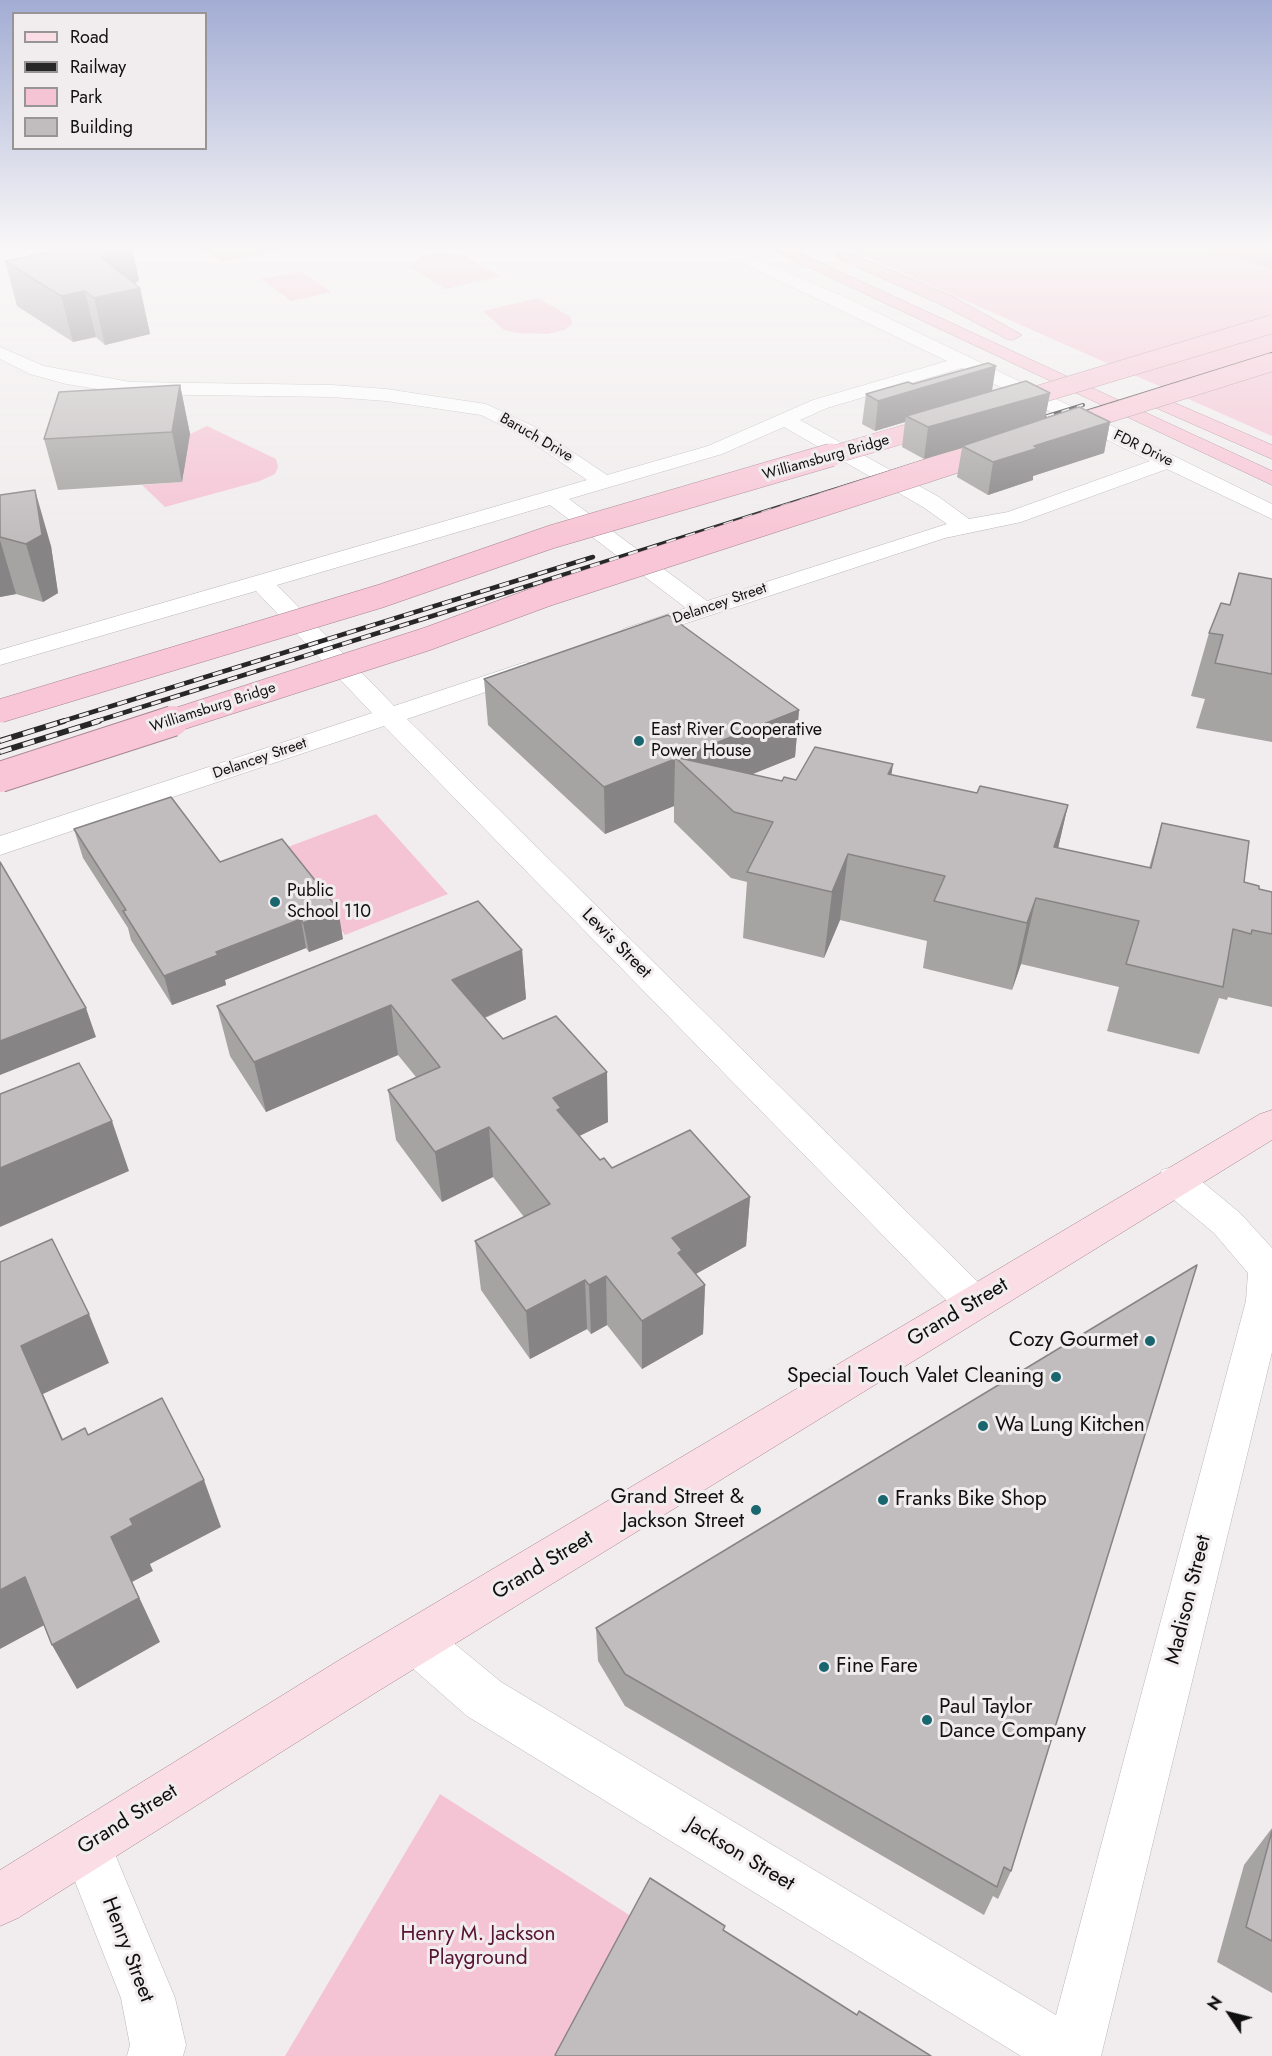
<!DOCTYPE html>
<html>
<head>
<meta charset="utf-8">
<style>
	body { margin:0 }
	#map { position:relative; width:1272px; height:2056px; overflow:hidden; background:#f1edee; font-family:Jost,sans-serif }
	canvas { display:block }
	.legend { position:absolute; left:12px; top:12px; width:195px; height:138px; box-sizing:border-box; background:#f1edee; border:2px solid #979595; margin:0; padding:8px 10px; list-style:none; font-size:18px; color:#111010 }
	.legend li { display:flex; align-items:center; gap:12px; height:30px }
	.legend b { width:30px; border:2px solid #979595 }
	.north { position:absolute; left:1200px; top:1984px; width:60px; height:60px; -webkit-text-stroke:4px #f1edee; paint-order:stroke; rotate:305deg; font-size:16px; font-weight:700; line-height:24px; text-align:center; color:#111010 }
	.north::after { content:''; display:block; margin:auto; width:21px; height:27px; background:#111010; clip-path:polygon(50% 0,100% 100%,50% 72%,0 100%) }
</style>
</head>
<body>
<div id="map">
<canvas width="1272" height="2056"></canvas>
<ul class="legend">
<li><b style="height:8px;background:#fbdde6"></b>Road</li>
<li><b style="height:8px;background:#282727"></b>Railway</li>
<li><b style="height:16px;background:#f5c4d4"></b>Park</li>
<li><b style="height:16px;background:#c1bdbe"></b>Building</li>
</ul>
<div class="north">N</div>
</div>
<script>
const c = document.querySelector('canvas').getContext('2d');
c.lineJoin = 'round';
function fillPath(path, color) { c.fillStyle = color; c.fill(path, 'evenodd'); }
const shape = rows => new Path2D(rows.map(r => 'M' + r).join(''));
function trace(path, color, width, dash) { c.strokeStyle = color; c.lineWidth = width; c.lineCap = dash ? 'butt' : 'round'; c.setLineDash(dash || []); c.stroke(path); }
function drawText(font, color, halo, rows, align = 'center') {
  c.font = font + ' Jost,sans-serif'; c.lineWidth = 6; c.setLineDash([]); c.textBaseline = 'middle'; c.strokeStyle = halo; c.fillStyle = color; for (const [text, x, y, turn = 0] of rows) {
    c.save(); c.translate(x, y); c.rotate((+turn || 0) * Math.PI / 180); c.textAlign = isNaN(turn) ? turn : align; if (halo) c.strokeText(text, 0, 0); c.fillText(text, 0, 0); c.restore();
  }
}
const green = shape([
	[203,249,286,249,221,262],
	[849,249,1211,249,1272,270,1272,436],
	[435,253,463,255,501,276,446,289,410,267,420,256],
	[301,271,331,292,291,301,261,279],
	[538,298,571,317,572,324,564,330,548,334,518,333,504,330,483,311],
	[207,426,276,459,278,467,275,474,260,481,165,507,142,485,182,482,184,473,178,473,182,446,188,445,190,434],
	[376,814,448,894,345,935,277,851],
	[440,1794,637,1920,565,2056,285,2056]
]);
const water = shape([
	[1211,249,1272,249,1272,270,1213,250]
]);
const minor = shape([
	[713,249,734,249,849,299,1176,457,1272,504,1272,519,1167,469,1021,522,945,538,632,641,623,639,620,634,623,629,686,608,550,505,277,585,394,706,526,662,535,665,539,670,535,675,407,719,988,1292,993,1303,988,1314,974,1319,960,1314,384,726,0,855,0,836,372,713,256,591,0,665,0,650,587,480,521,435,481,415,386,401,332,397,130,394,66,384,30,374,0,359,0,347,44,366,130,382,332,385,386,389,486,404,535,427,607,475,708,446,813,400,947,361,713,249],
	[962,368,1150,461,1008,512,969,519,939,497,800,420,827,408,962,368],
	[784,427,923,507,947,524,707,601,569,499,722,454,784,427],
	[1175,1166,1188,1170,1240,1213,1272,1248,1272,1352,1101,2056,1021,2056,467,1716,401,1658,394,1642,401,1626,417,1619,433,1626,501,1682,1056,2015,1246,1301,1248,1273,1214,1233,1162,1190,1157,1180,1162,1170,1175,1166],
	[86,1821,104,1828,175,1998,186,2045,183,2056,127,2056,130,2045,121,1998,61,1846,68,1828,86,1821]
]);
const major = shape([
	[1272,1110,1272,1140,375,1693,18,1918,0,1926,0,1870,341,1659,1260,1114,1272,1110]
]);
const highway = shape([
	[770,249,791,249,1272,471,1272,485,770,249],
	[843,250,952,296,1022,335,1013,340,1007,339,940,304,837,258,835,255,843,250],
	[1161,397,1272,445,1272,459,1154,407,1151,403,1161,397]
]);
const railFar2 = shape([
	[1073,416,1272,354],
	[1031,421,1083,405],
	[941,457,976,446]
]);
const railFar1 = shape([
	[60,722,593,557],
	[94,722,946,455]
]);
const rail = shape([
	[0,741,64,721],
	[0,752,99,721]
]);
const highwayBridgeFar2 = shape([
	[1004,405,1272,324],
	[1056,430,1272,362],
	[826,457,946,422],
	[971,457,1001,447]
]);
const highwayBridgeFar1 = shape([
	[0,711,381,596,551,537,831,455],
	[169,722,427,639,549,594,975,455]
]);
const highwayBridge = shape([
	[0,777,173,721]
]);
const wall = shape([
	[65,249,132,249,139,280,134,284,140,288,150,334,105,345,96,337,73,342,17,306,5,261],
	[913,384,992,391,1050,393,1045,418,1110,422,1104,453,1033,476,1033,480,988,495,957,477,962,448,924,459,902,447,905,422,875,431,862,424,866,394],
	[180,385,190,434,182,482,58,490,44,439],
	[0,495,51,546,58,593,43,602,16,594,0,597],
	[1272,579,1272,742,1196,728,1205,699,1191,696,1209,633],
	[484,679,799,710,795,757,751,774,782,781,891,775,977,793,1068,805,1058,848,1149,868,1162,823,1244,882,1259,889,1272,892,1272,1007,1228,997,1227,1000,1219,998,1199,1054,1107,1031,1119,987,1021,964,1012,990,923,968,927,941,840,920,824,958,743,938,747,882,731,878,674,822,674,806,605,834,488,725],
	[74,829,220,862,343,939,309,952,306,948,225,980,226,985,172,1005,131,940,128,928,83,858],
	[522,950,526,999,485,1018,503,1039,608,1122,579,1136,600,1160,612,1168,750,1197,746,1246,696,1274,705,1285,703,1334,642,1369,607,1325,591,1334,587,1329,530,1359,481,1290,475,1241,524,1217,493,1177,442,1202,396,1140,388,1090,416,1077,398,1055,266,1112,230,1056,217,1006],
	[596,1628,1011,1871,998,1899,993,1896,984,1915,625,1706,598,1661],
	[1272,1828,1272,1993,1217,1962,1244,1865]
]);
const shadedWall = shape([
	[113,249,132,249,139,280,125,292,140,288,150,334,105,345,94,298,101,258],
	[85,291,96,337,73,342,61,296],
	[996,366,991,397,906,416,905,422,875,431,878,401],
	[180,385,190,434,182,482,172,432],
	[1050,393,1044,423,962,446,962,448,924,459,928,427],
	[1110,422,1104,453,1033,476,1033,480,988,495,993,462,1034,446],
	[35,490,51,546,58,593,43,602,26,544],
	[0,540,16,594,0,597],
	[799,710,795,757,711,791,676,759],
	[675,759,674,806,605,834,604,787],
	[893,764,884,828,888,774],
	[1068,805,1053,870,1054,847],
	[848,854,840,920,824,958,832,892],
	[1036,898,1021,964,1012,990,1027,923],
	[338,909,343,939,309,952,303,923],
	[301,919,306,948,225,980,226,985,172,1005,164,976,216,952],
	[522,950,526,999,458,1029,452,980],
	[391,1005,398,1055,266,1112,254,1062],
	[86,1008,96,1037,0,1075,0,1041],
	[607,1072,608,1122,563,1144,553,1098],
	[112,1121,129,1171,0,1227,0,1168],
	[489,1127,493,1177,442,1202,435,1152],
	[750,1197,746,1246,681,1282,705,1285,703,1334,642,1369,642,1321,672,1238],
	[606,1276,607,1325,591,1334,589,1285],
	[585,1280,587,1329,530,1359,526,1311],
	[89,1314,109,1363,43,1394,84,1487,62,1440,21,1346],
	[204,1480,221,1527,150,1564,153,1571,132,1582,160,1642,77,1689,52,1645,111,1537,130,1519],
	[25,1577,50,1622,0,1649,0,1590]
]);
const building = shape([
	[65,249,113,249,101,258,140,288,94,298,85,291,61,296,5,261,65,249],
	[988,363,996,366,878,401,866,394,908,382,913,384,988,363],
	[1026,381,1050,393,928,427,906,416,1026,381],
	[180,385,172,432,44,439,59,392,180,385],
	[1079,407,1110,422,1034,446,1038,448,993,462,962,446,1079,407],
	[35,490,42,535,26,544,0,537,0,495,35,490],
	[1239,573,1272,579,1272,674,1215,663,1223,635,1209,633,1221,603,1230,605,1239,573],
	[668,615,799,710,678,758,675,757,675,759,604,787,484,679,668,615],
	[815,747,893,764,888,774,977,793,980,786,1068,805,1054,847,1151,868,1162,823,1249,841,1244,882,1259,886,1259,889,1272,892,1272,934,1252,930,1251,934,1233,929,1223,987,1126,964,1139,921,1036,898,1027,923,934,901,945,876,848,854,832,892,747,872,773,822,734,812,675,757,782,781,784,777,796,780,815,747],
	[171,797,220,862,282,839,338,909,303,923,301,919,216,952,218,955,164,976,123,911,126,910,74,829,171,797],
	[0,862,86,1008,0,1041,0,862],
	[478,901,522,950,452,980,503,1039,556,1016,607,1072,553,1098,561,1108,557,1110,600,1160,604,1158,612,1168,690,1130,750,1197,672,1238,682,1250,678,1253,705,1285,642,1321,606,1276,589,1285,585,1280,526,1311,475,1241,550,1204,489,1127,435,1152,388,1090,440,1067,391,1005,254,1062,217,1006,478,901],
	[79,1063,112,1121,0,1168,0,1094,79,1063],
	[52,1239,89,1314,21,1346,62,1440,85,1428,88,1435,162,1398,204,1480,130,1519,133,1525,111,1537,139,1598,52,1645,25,1577,0,1590,0,1262,52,1239],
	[1197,1265,1011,1871,1004,1867,997,1887,625,1674,596,1628,1197,1265],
	[1272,1831,1272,1941,1246,1927,1272,1831],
	[650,1878,725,1926,723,1930,857,2015,859,2011,931,2056,556,2056,555,2055,650,1878]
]);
const markers = [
	[639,741,6,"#19666f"],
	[275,902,6,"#19666f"],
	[1150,1341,6,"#19666f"],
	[1056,1377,6,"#19666f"],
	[983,1426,6,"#19666f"],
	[883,1500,6,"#19666f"],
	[756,1510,6,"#19666f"],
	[824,1667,6,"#19666f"],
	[927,1720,6,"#19666f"]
];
const farStreetnames = [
	["Baruch Drive",536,438,30],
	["FDR Drive",1143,449,26],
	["Williamsburg Bridge",826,458,-16],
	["Delancey Street",720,604,-19],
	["Williamsburg Bridge",213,708,-18],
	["Delancey Street",260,759,-19]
];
const poiNames = [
	["East River Cooperative",651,731],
	["Power House",651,752],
	["Public",287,892],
	["School 110",287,913]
];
const streetNames = [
	["Lewis Street",616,944,45]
];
const nearStreetnames = [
	["Grand Street",958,1313,-31],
	["Grand Street",543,1566,-31],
	["Madison Street",1189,1600,-76],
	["Grand Street",128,1820,-32],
	["Jackson Street",740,1855,31],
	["Henry Street",127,1950,69]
];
const nearPoinames = [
	["Cozy Gourmet",1138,1341,"right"],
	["Special Touch Valet Cleaning",1044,1377,"right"],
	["Wa Lung Kitchen",995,1426],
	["Grand Street &",744,1498,"right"],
	["Jackson Street",744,1522,"right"],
	["Franks Bike Shop",895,1500],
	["Fine Fare",836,1667],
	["Paul Taylor",939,1708],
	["Dance Company",939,1732]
];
const nearParknames = [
	["Henry M. Jackson",478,1935],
	["Playground",478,1959]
];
fillPath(green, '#f5c4d4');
fillPath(water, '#dba2b6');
trace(minor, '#b9b6b7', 1);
trace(major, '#a78691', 1);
trace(highway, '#a78691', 1);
fillPath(minor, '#fff');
fillPath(major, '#fbdde6');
fillPath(highway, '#f8c6d6');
trace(railFar2, '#282727', 4);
trace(railFar1, '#282727', 4.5);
trace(rail, '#282727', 6);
trace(railFar2, '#f1edee', 2, [8]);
trace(railFar1, '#f1edee', 3, [10]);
trace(rail, '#f1edee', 4, [12]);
trace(highwayBridgeFar2, '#a78691', 19, []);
trace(highwayBridgeFar1, '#a78691', 24, []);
trace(highwayBridge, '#a78691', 32, []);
trace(highwayBridgeFar2, '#f8c6d6', 18);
trace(highwayBridgeFar1, '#f8c6d6', 23);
trace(highwayBridge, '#f8c6d6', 30);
fillPath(wall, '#a6a3a3');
fillPath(shadedWall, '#878485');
fillPath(building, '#c1bdbe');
trace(building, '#878485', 1.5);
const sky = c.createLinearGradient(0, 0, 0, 537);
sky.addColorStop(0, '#a3add4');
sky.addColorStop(0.46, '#f9f7f7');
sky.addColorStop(1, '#f9f7f700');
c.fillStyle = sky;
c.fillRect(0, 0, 1272, 537);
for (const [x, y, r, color] of markers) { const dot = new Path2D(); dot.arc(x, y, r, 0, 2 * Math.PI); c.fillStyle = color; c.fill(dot); trace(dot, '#f1edee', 2); }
drawText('15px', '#111010', '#f1edee', farStreetnames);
drawText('18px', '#111010', '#f1edee', poiNames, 'left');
drawText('18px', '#111010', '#f1edee', streetNames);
drawText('21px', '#111010', '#f1edee', nearStreetnames);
drawText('21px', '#111010', '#f1edee', nearPoinames, 'left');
drawText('21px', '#561332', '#f1edee', nearParknames);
</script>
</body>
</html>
